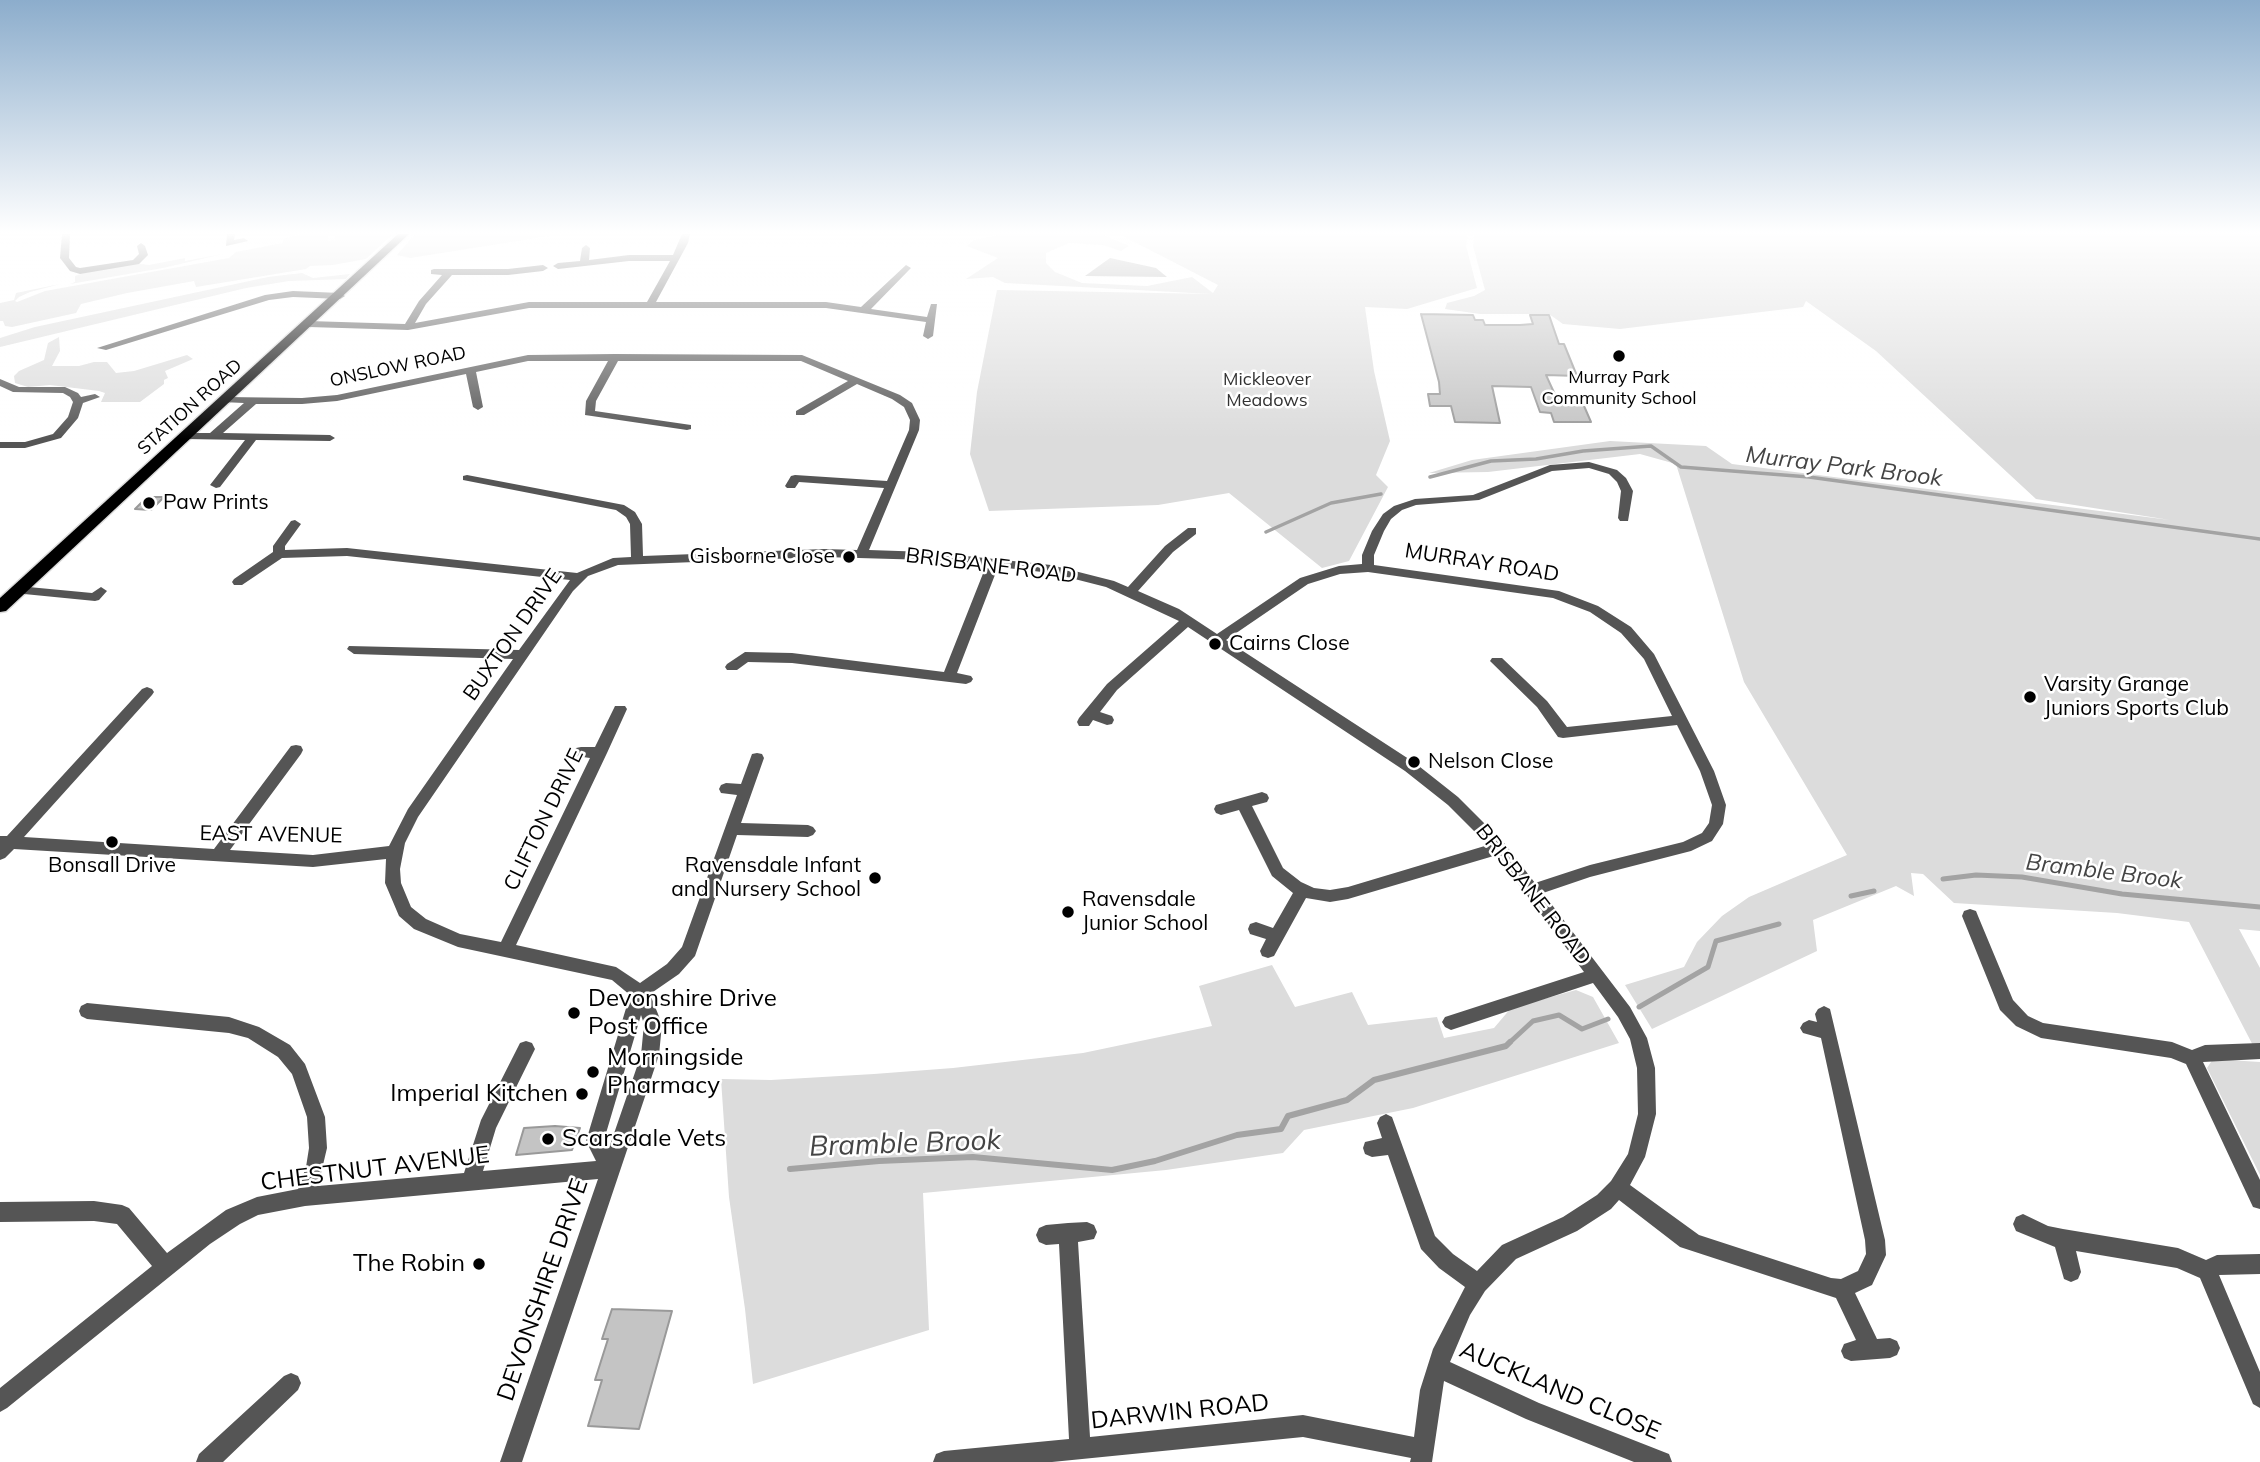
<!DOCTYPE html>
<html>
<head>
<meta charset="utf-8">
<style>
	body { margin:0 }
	canvas { display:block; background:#fff }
</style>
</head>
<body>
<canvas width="2260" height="1462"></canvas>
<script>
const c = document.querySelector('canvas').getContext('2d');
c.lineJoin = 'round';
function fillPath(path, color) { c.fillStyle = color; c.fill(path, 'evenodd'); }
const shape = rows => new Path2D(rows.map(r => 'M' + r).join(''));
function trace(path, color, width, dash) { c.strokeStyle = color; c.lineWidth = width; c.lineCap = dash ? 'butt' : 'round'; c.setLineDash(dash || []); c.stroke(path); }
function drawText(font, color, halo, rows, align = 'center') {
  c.font = font + ' Mulish,sans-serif'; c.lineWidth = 5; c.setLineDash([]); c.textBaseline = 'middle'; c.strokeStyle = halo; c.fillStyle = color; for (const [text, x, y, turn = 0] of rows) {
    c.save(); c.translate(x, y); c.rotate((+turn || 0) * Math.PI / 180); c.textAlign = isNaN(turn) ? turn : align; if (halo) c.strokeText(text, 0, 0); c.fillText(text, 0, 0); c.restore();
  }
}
const green = shape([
	[301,234,328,234,328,241,335,240,335,234,393,234,366,259,333,265,310,266,306,269,196,287,194,281,127,293,81,304,76,313,12,327,5,326,3,321,0,321,0,303,14,300,16,293,60,284,30,292,19,297,15,301,17,302,45,291,229,258,236,252,283,243,283,239],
	[415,234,562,234,410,258,397,255],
	[1003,234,1102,234,1129,246,1121,251,1103,245,1069,243,1046,253,1046,263,1055,272,1082,283,1147,286,1192,277,1213,293,1218,285,1119,234,1468,234,1466,246,1477,288,1407,309,1365,307,1374,371,1390,441,1376,475,1388,487,1349,561,1322,568,1229,493,1158,505,989,511,970,454,977,392,997,290,1212,294,1005,283,993,277,966,279,998,258,967,246,974,240],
	[1474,234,2260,234,2260,931,2239,929,2260,968,2260,1059,2189,922,2117,913,1954,903,1923,874,1911,873,1914,896,1896,886,1813,920,1817,951,1652,1029,1625,985,1684,967,1697,942,1722,916,1749,897,1847,855,1744,682,1676,464,1640,454,1488,472,1429,473,1472,460,1610,441,1706,446,1732,464,2170,520,2036,499,1876,351,1806,301,1803,307,1620,329,1563,324,1549,314,1480,314,1445,309,1447,303,1474,296,1485,290,1473,246],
	[223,254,163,268,70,284,75,282,75,276,84,273,135,263,149,265,185,258,185,261],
	[302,273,313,278,350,274,346,279,289,281,246,288,0,347,0,338,35,327,268,277],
	[59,337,60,351,52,366,79,366,94,362,107,362,116,373,134,371,187,355,193,359,165,371,168,378,164,380,164,384,140,402,101,402,105,393,99,391,50,385,28,387,15,383,14,376,19,371,44,360,48,343],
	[1272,965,1295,1007,1352,992,1368,1025,1437,1017,1444,1038,1494,1028,1511,1008,1576,990,1593,997,1619,1043,1413,1108,1304,1130,1283,1153,1166,1170,923,1193,929,1330,753,1384,745,1309,729,1197,721,1079,771,1080,874,1074,953,1068,1083,1053,1212,1026,1199,986],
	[2213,1059,2260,1062,2260,1175,2207,1068]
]);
const water = shape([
	[1110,258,1156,268,1167,277,1085,276]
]);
const streamFar2 = shape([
	[1430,477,1491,461,1536,459,1583,451,1651,446,1681,467,1809,477,2260,539],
	[1266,532,1331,503,1381,494]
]);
const streamFar1 = shape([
	[1943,879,1976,875,2022,877,2122,894,2260,907],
	[1851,896,1874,891],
	[1639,1007,1708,967,1716,941,1779,924],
	[1508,1044,1533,1021,1559,1015,1582,1029,1608,1019]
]);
const stream = shape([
	[790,1169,879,1161,973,1157,1112,1170,1155,1161,1237,1135,1281,1129,1288,1116,1347,1100,1374,1080,1506,1046,1510,1042]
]);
const building = shape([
	[1421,314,1473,315,1475,320,1483,320,1485,325,1520,325,1533,324,1530,315,1549,315,1559,344,1564,344,1577,376,1546,375,1557,399,1581,399,1591,422,1554,422,1551,413,1540,412,1531,387,1492,386,1500,423,1455,422,1451,406,1430,406,1428,394,1440,394,1439,382,1421,314],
	[147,497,164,497,151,510,135,509,147,497],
	[555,1126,580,1128,572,1150,516,1155,524,1128,555,1126],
	[612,1309,672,1311,639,1429,588,1426,602,1380,595,1380,608,1339,602,1339,612,1309]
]);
const minor = shape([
	[62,234,70,234,69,258,76,267,80,268,133,260,139,254,137,246,141,243,145,246,148,255,139,264,80,274,70,271,60,258,62,234],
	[227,234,235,234,234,240,244,238,248,241,226,246,227,234],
	[682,234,690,234,688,243,656,302,826,302,861,307,906,265,911,268,909,270,871,309,927,317,931,304,937,304,933,336,928,339,923,336,926,322,826,308,529,308,408,330,309,327,304,324,309,321,405,324,419,301,442,275,431,274,431,270,434,269,508,269,543,265,548,268,543,271,508,275,452,275,426,304,415,323,529,302,647,302,670,261,629,261,558,269,553,266,558,263,580,261,582,248,586,245,590,248,589,260,629,255,673,255,682,234],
	[293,291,340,293,345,296,340,299,293,297,269,300,106,350,97,348,265,295,293,291],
	[615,354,802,355,900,395,912,403,920,420,919,430,869,550,928,552,1051,565,1114,581,1128,587,1165,546,1188,528,1196,528,1196,534,1173,552,1138,591,1179,609,1217,634,1300,578,1339,566,1362,564,1362,555,1372,531,1383,514,1394,506,1415,499,1473,495,1550,465,1589,462,1617,470,1626,478,1633,491,1628,521,1620,521,1618,518,1621,491,1617,482,1609,474,1589,468,1552,471,1479,500,1416,505,1402,510,1391,519,1384,531,1374,555,1374,565,1559,591,1598,606,1631,627,1654,654,1714,771,1726,805,1723,824,1712,841,1691,851,1590,877,1543,893,1630,1007,1647,1038,1655,1068,1656,1114,1645,1157,1630,1185,1699,1235,1831,1278,1841,1279,1858,1271,1866,1254,1865,1240,1821,1038,1803,1033,1800,1028,1803,1023,1809,1020,1817,1022,1815,1014,1818,1009,1824,1006,1830,1009,1885,1240,1886,1255,1872,1285,1855,1293,1877,1339,1890,1338,1897,1341,1900,1348,1897,1355,1890,1358,1851,1361,1844,1358,1841,1351,1844,1344,1856,1340,1836,1298,1680,1247,1619,1200,1611,1209,1577,1231,1516,1259,1485,1291,1470,1315,1450,1362,1539,1403,1669,1454,1672,1462,1634,1462,1526,1419,1444,1381,1432,1462,1410,1462,1411,1458,1303,1437,1052,1462,933,1462,936,1454,944,1451,1069,1439,1059,1244,1046,1245,1039,1242,1036,1235,1039,1228,1046,1225,1068,1223,1087,1222,1094,1225,1097,1232,1094,1239,1078,1242,1090,1437,1303,1415,1414,1437,1420,1390,1433,1349,1465,1287,1439,1268,1421,1249,1388,1155,1372,1157,1365,1154,1363,1148,1365,1142,1382,1138,1377,1123,1380,1117,1386,1114,1392,1117,1435,1236,1453,1254,1477,1271,1502,1245,1563,1217,1597,1195,1611,1181,1628,1154,1638,1114,1637,1068,1630,1039,1618,1017,1593,983,1451,1030,1445,1027,1442,1022,1445,1017,1584,972,1497,855,1348,899,1330,902,1306,898,1274,956,1268,958,1262,956,1260,951,1266,939,1250,934,1248,929,1250,924,1256,922,1273,928,1293,893,1272,876,1239,810,1221,815,1216,813,1214,809,1216,805,1262,792,1267,794,1269,798,1267,802,1252,806,1283,868,1301,882,1314,888,1330,890,1348,887,1488,845,1448,805,1405,771,1188,627,1117,690,1100,712,1112,716,1114,720,1112,724,1107,725,1093,720,1089,726,1079,726,1077,722,1079,718,1107,684,1179,621,1106,587,1051,573,998,567,957,673,971,676,973,679,971,682,966,684,792,663,748,662,737,670,727,670,725,667,727,664,745,652,792,653,944,672,986,566,928,560,824,557,618,565,588,576,573,591,418,817,405,843,400,869,401,883,411,907,426,919,460,934,501,942,590,758,576,756,574,752,576,748,581,747,595,747,615,706,625,706,627,709,607,753,516,945,616,967,640,983,667,964,682,947,737,795,721,793,719,789,721,785,726,783,741,784,752,754,757,753,762,754,764,758,741,823,808,825,813,827,816,831,813,835,808,837,737,835,695,956,679,974,650,994,662,1024,659,1055,522,1462,500,1462,598,1179,305,1206,258,1215,240,1224,210,1244,7,1408,0,1412,0,1388,152,1266,117,1224,94,1221,0,1222,0,1202,94,1201,122,1205,129,1208,167,1253,226,1210,257,1197,298,1189,306,1167,309,1148,307,1117,292,1074,278,1057,248,1038,229,1033,87,1019,81,1016,79,1011,81,1006,87,1003,229,1017,259,1027,290,1045,305,1064,325,1117,327,1148,318,1186,464,1173,481,1120,520,1043,526,1041,532,1043,535,1049,496,1128,483,1171,596,1161,586,1141,630,995,612,980,458,947,414,929,399,916,385,883,386,859,313,867,14,849,5,858,0,860,0,836,7,836,142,689,147,687,152,689,154,692,152,695,24,837,214,849,291,746,296,745,301,746,303,750,301,754,230,850,313,855,389,846,408,809,513,659,354,654,347,649,349,646,519,650,570,580,347,556,282,558,242,585,234,585,232,582,234,579,273,552,273,546,291,521,295,520,301,524,285,546,285,550,347,548,577,573,613,558,631,557,630,524,626,517,616,510,463,480,463,476,467,475,624,505,635,512,642,524,643,556,824,549,857,550,884,488,799,482,795,488,787,488,785,486,791,476,795,475,887,481,909,430,910,420,904,407,892,399,857,384,804,415,796,415,796,411,848,381,801,361,618,361,596,401,595,411,691,425,691,429,687,430,585,415,586,401,608,361,528,361,476,372,483,407,478,410,473,407,466,374,337,401,302,404,256,404,223,433,330,435,335,438,330,441,256,440,220,487,216,488,210,485,245,440,186,439,181,436,186,433,210,433,244,403,222,402,221,400,226,397,302,398,337,395,528,355,615,354],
	[1368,572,1553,598,1590,612,1621,633,1644,659,1672,716,1567,727,1547,701,1502,658,1492,658,1490,661,1537,707,1558,737,1563,738,1677,725,1700,771,1712,805,1709,823,1702,833,1683,842,1590,865,1535,883,1505,844,1458,797,1415,763,1226,640,1308,584,1340,574,1368,572],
	[641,1015,644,1024,641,1055,609,1148,604,1140,641,1015],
	[0,379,19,387,65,387,78,393,81,397,95,394,100,397,83,403,78,418,61,438,25,448,0,448,0,442,25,442,53,434,68,417,73,402,70,397,63,393,13,392,0,386,0,379],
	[18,586,92,593,101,587,107,591,99,600,95,601,14,593,12,590,18,586],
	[1970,909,1976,911,1978,916,2013,1000,2028,1016,2043,1023,2172,1042,2192,1050,2205,1045,2260,1043,2260,1059,2203,1062,2260,1180,2260,1209,2253,1207,2186,1064,2171,1058,2041,1038,2016,1026,2000,1010,1962,916,1964,911,1970,909],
	[2023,1214,2048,1226,2063,1229,2178,1248,2206,1260,2217,1255,2260,1254,2260,1274,2219,1275,2260,1372,2260,1408,2253,1404,2200,1278,2177,1268,2076,1251,2081,1272,2078,1279,2071,1282,2064,1279,2055,1247,2016,1231,2013,1224,2016,1217,2023,1214],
	[291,1373,298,1376,301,1383,298,1390,223,1462,196,1462,199,1454,284,1376,291,1373]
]);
const major = shape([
	[398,234,409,234,6,611,0,612,0,598,398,234]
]);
const markers = [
	[1619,356,7,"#000"],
	[149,503,7,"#000"],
	[849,557,7,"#000"],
	[1215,644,7,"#000"],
	[2030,697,7,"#000"],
	[1414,762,7,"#000"],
	[112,842,7,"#000"],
	[875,878,7,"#000"],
	[1068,912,7,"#000"],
	[574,1013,7,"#000"],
	[593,1072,7,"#000"],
	[582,1094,7,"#000"],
	[548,1139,7,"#000"],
	[479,1264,7,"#000"]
];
const farStreetnames = [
	["ONSLOW ROAD",398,367,-12],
	["STATION ROAD",190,407,-42]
];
const farPoinames = [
	["Murray Park",1619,378],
	["Community School",1619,399]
];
const farParknames = [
	["Mickleover",1267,380],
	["Meadows",1267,401]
];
const poiNames = [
	["Paw Prints",163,503],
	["Gisborne Close",835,557,"right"],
	["Cairns Close",1229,644],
	["Varsity Grange",2044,685],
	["Juniors Sports Club",2044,709],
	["Nelson Close",1428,762],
	["Bonsall Drive",112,866,"center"],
	["Ravensdale Infant",861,866,"right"],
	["and Nursery School",861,890,"right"],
	["Ravensdale",1082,900],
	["Junior School",1082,924]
];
const streetNames = [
	["MURRAY ROAD",1482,563,9],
	["BRISBANE ROAD",991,566,7],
	["BUXTON DRIVE",513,635,-55],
	["CLIFTON DRIVE",544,820,-64],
	["EAST AVENUE",271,835,1],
	["BRISBANE ROAD",1533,895,52]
];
const waterNames = [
	["Murray Park Brook",1844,467,7],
	["Bramble Brook",2104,872,7]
];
const nearPoinames = [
	["Devonshire Drive",588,999],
	["Post Office",588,1027],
	["Morningside",607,1058],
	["Pharmacy",607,1086],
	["Imperial Kitchen",568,1094,"right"],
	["Scarsdale Vets",562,1139],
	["The Robin",465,1264,"right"]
];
const nearStreetnames = [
	["CHESTNUT AVENUE",375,1169,-7],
	["DEVONSHIRE DRIVE",543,1290,-71],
	["AUCKLAND CLOSE",1560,1391,23],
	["DARWIN ROAD",1180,1412,-6]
];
const nearWaternames = [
	["Bramble Brook",905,1144,-2]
];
fillPath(green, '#dcdcdc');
fillPath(water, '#a3a3a3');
trace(streamFar2, '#a3a3a3', 3.5);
trace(streamFar1, '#a3a3a3', 5);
trace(stream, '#a3a3a3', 6);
fillPath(building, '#c4c4c4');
trace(building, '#999', 2);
trace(major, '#dbdbdb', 3);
fillPath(minor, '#555');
fillPath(major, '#000');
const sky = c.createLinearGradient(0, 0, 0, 439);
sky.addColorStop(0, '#8cadcc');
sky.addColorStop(0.53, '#fff');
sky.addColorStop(1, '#ffffff00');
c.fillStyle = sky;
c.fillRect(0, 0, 2260, 439);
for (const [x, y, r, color] of markers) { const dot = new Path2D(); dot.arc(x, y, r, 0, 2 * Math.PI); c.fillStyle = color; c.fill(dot); trace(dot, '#fff', 2.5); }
drawText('18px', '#000', '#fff', farStreetnames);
drawText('18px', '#000', '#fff', farPoinames);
drawText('18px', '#333', '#fff', farParknames);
drawText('21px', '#000', '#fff', poiNames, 'left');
drawText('21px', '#000', '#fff', streetNames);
drawText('italic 23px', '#444', '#fff', waterNames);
drawText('24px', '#000', '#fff', nearPoinames, 'left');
drawText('24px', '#000', '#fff', nearStreetnames);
drawText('italic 28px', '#444', '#fff', nearWaternames);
</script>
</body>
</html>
